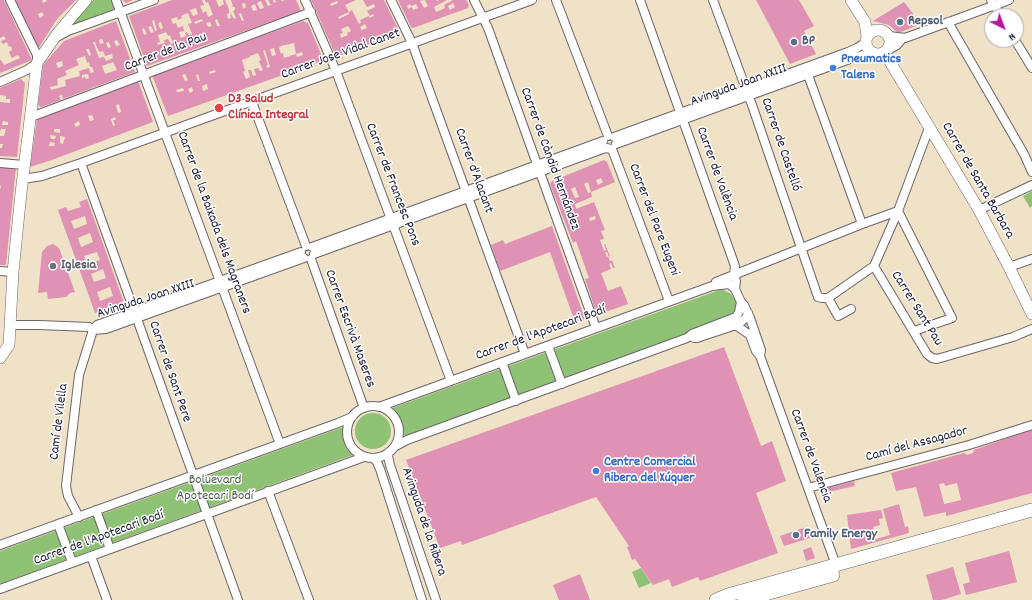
<!DOCTYPE html>
<html>
<head>
<meta charset="utf-8">
<style>
	body { margin:0 }
	#map { position:relative; width:1032px; height:600px; overflow:hidden; background:#f0e2c6; font-family:Dekko,sans-serif }
	canvas { display:block }
	.north { position:absolute; left:984px; top:8px; width:40px; height:40px; box-sizing:border-box; background:#fff; border:1px solid #a7a7b1; border-radius:50%; rotate:138deg; font-size:11px; font-weight:700; line-height:16px; text-align:center; color:#22223b }
	.north::after { content:''; display:block; margin:auto; width:14px; height:18px; background:#b5179e; clip-path:polygon(50% 0,100% 100%,50% 72%,0 100%) }
</style>
</head>
<body>
<div id="map">
<canvas width="1032" height="600"></canvas>
<div class="north">N</div>
</div>
<script>
const c = document.querySelector('canvas').getContext('2d');
c.lineJoin = 'round';
function fillPath(path, color) { c.fillStyle = color; c.fill(path, 'evenodd'); }
const shape = rows => new Path2D(rows.map(r => 'M' + r).join(''));
function trace(path, color, width, dash) { c.strokeStyle = color; c.lineWidth = width; c.lineCap = dash ? 'butt' : 'round'; c.setLineDash(dash || []); c.stroke(path); }
function drawText(font, color, halo, rows, align = 'center') {
  c.font = font + ' Dekko,sans-serif'; c.lineWidth = 3; c.setLineDash([]); c.textBaseline = 'middle'; c.strokeStyle = halo; c.fillStyle = color; for (const [text, x, y, turn = 0] of rows) {
    c.save(); c.translate(x, y); c.rotate((+turn || 0) * Math.PI / 180); c.textAlign = isNaN(turn) ? turn : align; if (halo) c.strokeText(text, 0, 0); c.fillText(text, 0, 0); c.restore();
  }
}
const green = shape([
	[93,0,113,0,117,10,72,25,72,24],
	[1032,191,1032,206,1030,208,1023,196],
	[722,289,731,294,736,301,737,307,735,314,622,358,408,436,403,435,402,434,400,420,391,410,395,407],
	'355 431a18 18 0 1 1 36 0a18 18 0 1 1-36 0Z',
	[343,427,345,442,353,455,0,584,0,551],
	[641,568,651,583,639,588,632,572]
]);
const building = shape([
	[0,0,4,0,32,60,0,73,0,60,1,60,4,65,20,58,18,55,12,58,9,52,12,50,11,46,9,47,7,42,3,44,1,41,6,39,4,36,0,38],
	[15,0,42,0,43,3,47,1,46,0,76,0,57,19,38,49],
	[42,12,44,15,40,18,38,14],
	[123,0,133,0,126,3],
	[172,0,202,0,204,5,200,6,203,13,206,11,208,17,213,15,208,2,206,3,205,0,216,0,219,7,224,4,223,0,225,0,229,9,229,13,227,14,228,19,231,18,230,12,234,19,236,18,233,11,235,10,235,7,233,7,231,0,265,0,268,6,271,5,268,0,273,0,274,3,276,2,275,0,281,0,281,1,285,0,296,0,301,11,147,66,129,16],
	[261,1,264,8,260,9,257,3],
	[245,3,246,7,243,9,242,4],
	[255,4,257,10,253,11,251,6],
	[196,8,198,14,193,16,190,10],
	[188,13,192,23,188,24,192,34,189,35,187,32,185,33,186,36,181,38,179,32,184,31,183,26,178,28,176,23,173,24,171,19,177,17,178,20,182,18,181,16],
	[241,13,244,21,242,21,239,14],
	[202,19,203,21,195,24,194,22],
	[217,19,220,26,217,26,215,20],
	[154,20,157,30,155,31,152,21],
	[161,22,163,28,160,29,158,23],
	[210,22,212,26,208,27,206,23],
	[151,26,154,32,151,33,148,27],
	[144,28,147,34,144,35,142,29],
	[166,32,168,36,170,35,173,43,171,44,173,50,161,55,161,53,163,52,161,48,171,44,168,39,164,40,165,43,158,45,157,43,160,42,158,35],
	[311,0,356,0,345,5,349,12,338,17,339,19,349,14,349,12,352,10,359,24,361,23,360,20,369,16,369,18,374,16,373,14,370,16,367,11,375,7,374,4,367,7,363,0,384,0,400,33,338,56,335,54],
	[337,1,338,3,331,6,330,4],
	[365,24,367,28,362,30,360,27],
	[348,26,351,31,347,33,348,35,341,38,340,34,343,33,341,29],
	[398,0,423,0,420,1,424,8,428,6,425,0,436,0,437,1,439,0,447,0,434,7,436,12,445,8,444,5,453,0,466,0,469,5,468,8,413,28,411,27],
	[453,3,455,7,450,10,448,6],
	[410,4,411,6,416,4,418,8,413,10,412,7,408,9,407,6],
	[756,0,799,0,814,26,804,31,816,54,790,64],
	[904,2,921,24,898,33,889,25,873,21],
	[116,21,135,72,63,99,62,95,59,96,61,100,41,107,38,105,43,65,64,41],
	[102,39,104,43,100,44,99,40],
	[117,40,120,45,116,46,114,41],
	[93,42,95,42,99,52,103,51,105,56,112,54,113,58,106,61,104,57,99,58],
	[109,42,111,47,108,48,106,43],
	[86,49,89,49,91,55,89,56],
	[85,56,87,63,89,62,90,67,92,67,94,72,90,73,89,68,79,71,80,76,65,80,66,86,51,90,50,87,58,85,57,79,67,75,65,71,79,65,76,59],
	[62,61,63,66,58,68,56,63],
	[113,62,117,70,105,74,102,66],
	[88,74,89,78,86,79,85,77,82,78,82,75],
	[303,21,308,23,323,59,322,61,168,116,152,75],
	[294,43,296,54,302,52,303,55,297,57,296,54,284,58,283,53,281,54,279,48,281,46],
	[274,48,276,55,272,56,270,49],
	[265,50,270,67,267,68,266,65,268,65,263,51],
	[258,53,261,60,259,61,263,70,260,71,258,68,254,69,256,75,253,76,251,70,248,70,250,77,246,79,243,72,245,71,242,60,250,57,250,56],
	[215,70,216,72,210,74,209,72],
	[185,74,188,80,185,81,182,75],
	[198,74,200,81,198,81,196,75],
	[207,84,208,89,203,91,202,86],
	[192,87,193,91,190,93,188,89],
	[183,88,184,91,177,92,176,90],
	[21,79,25,83,17,157,0,156,0,148,2,148,3,144,0,144,0,136,4,136,6,129,1,129,0,132,0,102,10,103,10,99,6,99,6,96,0,95,0,88],
	[3,121,8,122,8,125,2,125],
	[138,81,153,122,49,161,30,167,37,119],
	[119,104,121,112,118,113,116,105],
	[92,115,94,120,90,121,88,116],
	[115,117,116,120,113,120,115,125,113,126,111,119],
	[79,121,80,125,76,127,74,124],
	[54,129,60,129,60,133,54,132],
	[50,135,56,136,55,139,51,139],
	[60,136,65,137,63,144,60,143],
	[50,142,55,143,54,146,49,146],
	[604,160,607,162,615,182,591,192,588,182,584,184,588,193,591,192,592,197,575,204,576,209,594,202,605,230,601,231,604,239,600,240,604,251,606,250,604,244,605,244,610,256,609,257,607,252,605,252,607,257,608,256,610,261,612,260,615,268,613,268,611,263,609,264,611,269,601,273,608,291,621,286,628,304,600,314,596,312,585,279,589,278,576,241,573,243,550,184,552,181],
	[601,178,603,182,598,185,596,180],
	[575,187,579,197,575,198,571,189],
	[595,216,596,219,590,221,589,218],
	[0,166,16,167,6,265,0,265,0,190,1,186,0,186],
	[87,199,123,300,122,303,95,313,58,210,66,207,68,211,81,207,79,202],
	[85,216,87,224,74,229,71,221],
	[90,233,93,242,81,247,78,238],
	[97,252,100,260,87,264,84,256],
	[103,269,106,278,94,282,91,274],
	[110,287,113,296,100,301,97,292],
	[552,226,585,319,575,322,550,252,500,271,491,245,503,240,505,244],
	[53,244,59,248,75,292,70,293,66,297,48,299,47,292,38,293,42,252,47,246],
	[724,347,761,446,772,441,786,481,756,493,778,553,700,581,698,577,672,587,669,579,653,585,635,559,632,560,627,547,629,546,596,497,462,545,461,541,440,548,406,460],
	[1032,429,1032,493,946,516,946,512,924,517,916,487,896,491,891,473,964,453,967,455,973,453,974,450],
	[944,483,945,486,957,483,961,500,944,504,939,484],
	[854,481,855,486,824,493,823,489],
	[899,504,905,527,908,526,909,533,851,549,847,515,881,510,883,518,879,519,880,525,873,527,876,539,890,535,883,509],
	[806,527,810,538,784,546,780,536],
	[811,547,815,558,806,561,803,550],
	[1009,551,1017,582,966,595,963,584,970,582,965,563],
	[953,567,961,594,942,600,933,600,926,575],
	[580,574,590,600,559,600,553,585]
]);
const street = shape([
	[116,0,280,444],
	[305,0,336,71,451,381],
	[391,0,412,43,525,354],
	[474,0,488,28,596,328],
	[556,0,608,136],
	[640,0,735,266,734,275,736,281,735,289,741,302,744,305,750,318,761,350,760,356],
	[713,0,752,105,818,297,822,298,828,298,874,266,898,211,929,128],
	[991,0,1001,16],
	[948,22,1024,154,1032,172],
	[889,36,905,38,1009,0],
	[57,37,68,31,154,0],
	[1015,40,1032,68],
	[886,51,897,45,902,39],
	[808,75,862,224],
	[0,82,27,70,37,63,37,55,10,0],
	[252,102,306,246],
	[31,117,311,12],
	[614,137,848,52,857,48,866,42],
	[616,144,850,59,872,52],
	[612,149,669,301],
	[0,163,24,165],
	[81,163,238,600],
	[23,179,42,176,81,163,532,0],
	[979,210,1032,185],
	[312,247,603,141],
	[314,254,600,150,606,148,612,149],
	[311,259,364,408],
	[874,266,927,354,932,358,937,359,1013,337,1032,329],
	[1009,267,1032,259],
	[0,271,13,272],
	[716,282,862,224,898,211,952,318,914,331],
	[828,298,838,316,851,309],
	[10,325,39,325,89,327,93,330,106,329,304,258],
	[731,326,737,326,750,335,756,351,760,356,836,565],
	[694,338,697,338,733,326,741,322,746,318,748,313],
	[548,346,562,384],
	[502,362,516,401],
	'347 432a26 26 0 1 1 52 0a26 26 0 1 1-52 0Z',
	[379,407,712,286,729,284,735,289],
	[394,447,407,440,687,338,692,334,736,317,739,312,741,302],
	[389,452,388,456,390,465,436,600],
	[373,458,377,462,380,469,422,600],
	[808,488,969,445,1032,425],
	[268,491,309,600],
	[96,510,110,549],
	[79,517,68,496,66,486,79,375,93,330,97,325,301,252],
	[58,524,72,562],
	[0,545,338,423,352,417],
	[91,556,107,600],
	[0,589,364,457]
]);
const secondary = shape([
	[851,0,865,22,867,36],
	'866 42a12 12 0 1 1 24 0a12 12 0 1 1-24 0Z',
	[881,54,888,58,892,65,979,210,1009,267,1032,314],
	[0,358,9,345,13,272,21,193,37,63,57,34,86,0]
]);
const primary = shape([
	[716,600,728,595,1032,510],
	[744,600,833,575]
]);
const markers = [
	[900,22,4,"#5c6f8a"],
	[794,42,4,"#5c6f8a"],
	[833,68,4,"#3f7fe0"],
	[219,108,5,"#e0444e"],
	[53,266,4,"#6b7280"],
	[596,471,4,"#3f7fe0"],
	[796,535,4,"#5c6f8a"]
];
const serviceNames = [
	["Repsol",908,22],
	["BP",802,42],
	["Family Energy",804,535]
];
const streetNames = [
	["Carrer de la Pau",166,53,-21],
	["Carrer Jose Vidal Canet",341,55,-20],
	["Avinguda Joan XXIII",739,86,-20],
	["Carrer de Castelló",780,145,71],
	["Carrer de Càndid Hernández",549,159,70],
	["Carrer d'Alacant",473,171,70],
	["Carrer de València",716,174,70],
	["Carrer de Santa Barbara",977,181,60],
	["Carrer de Francesc Pons",392,185,69],
	["Carrer del Pare Eugeni",653,220,69],
	["Carrer de la Baixada dels Magraners",213,223,70],
	["Avinguda Joan XXIII",146,300,-18],
	["Carrer Sant Pau",916,309,58],
	["Carrer Escrivà Maseres",349,329,70],
	["Carrer de l'Apotecari Bodí",541,334,-20],
	["Carrer de Sant Pere",169,372,71],
	["Camí de Vilella",60,422,-83],
	["Camí del Assagador",917,445,-15],
	["Carrer de Valencia",810,456,70],
	["Avinguda de la Ribera",423,522,71],
	["Carrer de l'Apotecari Bodí",99,539,-20]
];
const shopNames = [
	["Pneumatics",841,60],
	["Talens",841,76],
	["Centre Comercial",604,463],
	["Ribera del Xúquer",604,479]
];
const healthNames = [
	["D3 Salud",228,100],
	["Clínica Integral",228,116]
];
const worshipNames = [
	["Iglesia",61,266]
];
const parkNames = [
	["Boluevard",215,481],
	["Apotecari Bodí",215,497]
];
fillPath(green, '#8fc274');
fillPath(building, '#df92b4');
trace(street, '#6a656c', 10);
trace(secondary, '#6a656c', 12);
trace(primary, '#6a656c', 14);
trace(street, '#fff', 8);
trace(secondary, '#fff', 11);
trace(primary, '#fff', 13);
for (const [x, y, r, color] of markers) { const dot = new Path2D(); dot.arc(x, y, r, 0, 2 * Math.PI); c.fillStyle = color; c.fill(dot); trace(dot, '#fff', 1.5); }
drawText('bold 14px', '#4e5e75', '#fff', serviceNames, 'left');
drawText('14px', '#22223b', '#fff', streetNames);
drawText('bold 14px', '#366cbe', '#fff', shopNames, 'left');
drawText('bold 14px', '#be3a42', '#fff', healthNames, 'left');
drawText('bold 14px', '#5b616d', '#fff', worshipNames, 'left');
drawText('14px', '#4e6252', '#fff', parkNames);
</script>
</body>
</html>
